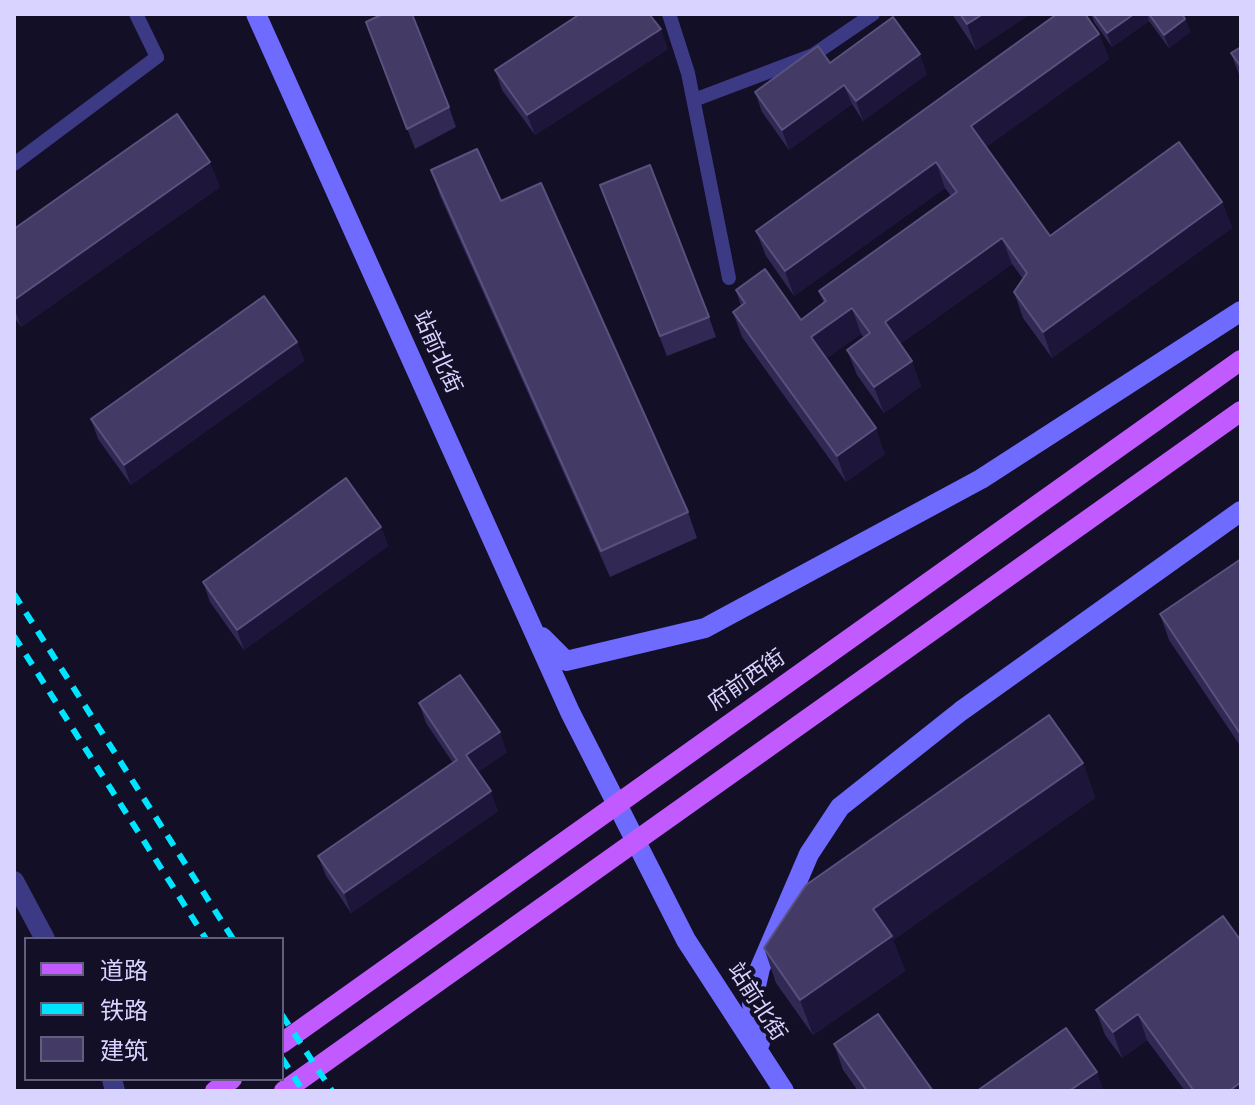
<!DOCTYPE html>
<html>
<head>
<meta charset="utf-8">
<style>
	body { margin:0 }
	#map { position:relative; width:1255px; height:1105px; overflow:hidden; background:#130f26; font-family:Overpass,"Noto Sans SC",sans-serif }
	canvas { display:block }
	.frame { position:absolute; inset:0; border:16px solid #d9d4ff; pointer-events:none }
	.legend { position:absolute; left:24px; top:937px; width:260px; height:144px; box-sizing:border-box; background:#130f26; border:2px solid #625e7d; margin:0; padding:10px 14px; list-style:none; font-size:24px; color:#d9d4ff }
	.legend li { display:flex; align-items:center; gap:16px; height:40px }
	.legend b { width:40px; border:2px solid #625e7d }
</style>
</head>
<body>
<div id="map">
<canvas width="1255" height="1105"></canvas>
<div class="frame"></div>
<ul class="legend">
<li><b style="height:10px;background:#c25bff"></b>道路</li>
<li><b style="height:10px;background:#00e5ff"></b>铁路</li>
<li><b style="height:22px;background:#433a66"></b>建筑</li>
</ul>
</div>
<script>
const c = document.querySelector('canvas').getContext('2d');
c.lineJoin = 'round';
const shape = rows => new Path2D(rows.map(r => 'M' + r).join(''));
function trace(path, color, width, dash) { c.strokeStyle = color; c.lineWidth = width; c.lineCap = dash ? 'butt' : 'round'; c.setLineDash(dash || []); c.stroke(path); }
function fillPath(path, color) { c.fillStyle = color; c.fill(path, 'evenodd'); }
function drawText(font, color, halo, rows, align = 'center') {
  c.font = font + ' Overpass,"Noto Sans SC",sans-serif'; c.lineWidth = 8; c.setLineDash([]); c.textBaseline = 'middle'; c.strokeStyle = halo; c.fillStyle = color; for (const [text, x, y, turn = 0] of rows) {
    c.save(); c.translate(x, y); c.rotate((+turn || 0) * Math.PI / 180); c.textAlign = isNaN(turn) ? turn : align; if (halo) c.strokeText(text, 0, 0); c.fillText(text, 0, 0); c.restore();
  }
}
const lane = shape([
	[669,14,688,73,729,278],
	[694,100,813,55,873,14],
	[14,164,157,57,136,14]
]);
const street = shape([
	[14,881,45,939],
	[112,1079,115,1091]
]);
const secondary = shape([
	[256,14,570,712,686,940,784,1091],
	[542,637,566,661,705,628,981,479,1241,311],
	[760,1043,752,1004,760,968,809,854,840,807,961,711,1241,511]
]);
const primary = shape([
	[282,1043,1241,360],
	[215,1091,232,1079],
	[284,1091,1241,411]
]);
const rail = shape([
	[14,594,233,939],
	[14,636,206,939],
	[282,1015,332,1091],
	[282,1058,303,1091]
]);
const wall = shape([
	[952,14,1030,14,976,50],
	[1091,14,1182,14,1185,19,1190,32,1169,48,1149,21,1112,47,1094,22],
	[366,22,449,107,456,127,415,149],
	[1099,34,1109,59,986,147,1050,236,1222,202,1232,228,1052,358,1023,318,1014,292,1023,279,1012,264,900,344,921,386,884,413,857,375,847,350,864,338,861,334,826,358,885,454,846,482,742,337,733,312,741,306,736,290,801,320,824,304,819,291,951,196,945,188,794,296,766,256,756,231],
	[1241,47,1241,80,1231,53],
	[668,49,535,135,502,90,495,70],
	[830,63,927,74,863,121,852,104,789,150,762,112,755,92],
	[431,170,501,201,688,512,697,538,610,577,440,196],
	[220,187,21,327,14,317,14,229],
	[608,205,709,317,716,337,667,356],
	[297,342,304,361,131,485,98,439,91,419],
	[381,527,388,546,244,650,210,602,203,582],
	[1241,559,1241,747,1169,640,1160,614],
	[419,703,507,752,478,772,498,811,351,913,326,876,318,856,453,763,426,723],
	[1083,763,1095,798,893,940,905,971,813,1035,776,983,764,948],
	[1223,916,1241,1091,1185,1091,1147,1040,1122,1058,1105,1035,1096,1010],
	[834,1044,933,1091,858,1091,843,1070]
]);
const shadedWall = shape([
	[983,14,1030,14,976,50,967,24],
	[1134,14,1147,14,1149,21,1112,47,1107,33],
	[1185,19,1190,32,1169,48,1164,35],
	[661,29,668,49,535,135,527,115],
	[1099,34,1109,59,980,152,971,126],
	[920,54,927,74,863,121,856,101],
	[844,85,852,104,789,150,782,130],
	[210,162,220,187,21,327,14,307,14,300],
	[936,162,945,188,794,296,785,271],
	[1222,202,1232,228,1052,358,1043,332],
	[1002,238,1012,264,894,348,885,322],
	[852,308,861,334,821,363,811,337],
	[297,342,304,361,131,485,124,465],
	[912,361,921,386,884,413,874,387],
	[876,428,885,454,846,482,837,456],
	[381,527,388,546,244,650,237,630],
	[500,732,507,752,474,775,466,755],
	[1083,763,1095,798,893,940,905,971,813,1035,800,1000,873,909],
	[491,791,498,811,351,913,344,893],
	[1138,1014,1147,1040,1122,1058,1113,1032],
	[1097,1072,1104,1091,1069,1091],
	[1241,1082,1241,1091,1229,1091]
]);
const building = shape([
	[383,14,412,14,449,107,407,129,366,22,383,14],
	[580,14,649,14,661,29,527,115,495,70,580,14],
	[960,14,983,14,967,24,960,14],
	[1057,14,1085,14,1099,34,971,126,1050,236,1179,142,1222,202,1043,332,1014,292,1027,273,1002,238,885,322,912,361,874,387,847,350,870,333,852,308,811,337,876,428,837,456,733,312,745,303,736,290,765,269,801,320,826,301,819,291,957,192,936,162,785,271,756,231,1057,14],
	[1093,14,1134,14,1107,33,1093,14],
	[1149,14,1182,14,1185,19,1164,35,1149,14],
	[893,17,920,54,856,101,844,85,782,130,755,92,818,46,830,63,893,17],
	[1241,47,1241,67,1231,53,1241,47],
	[177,114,210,162,14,300,14,229,177,114],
	[477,149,501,201,541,183,688,512,601,551,431,170,477,149],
	[650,165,709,317,660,336,600,185,650,165],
	[264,296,297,342,124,465,91,419,264,296],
	[346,478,381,527,237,630,203,582,346,478],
	[1241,559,1241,735,1160,614,1241,559],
	[460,675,500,732,466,755,491,791,344,893,318,856,457,760,419,703,460,675],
	[1049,715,1083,763,873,909,892,936,800,1000,764,948,806,885,1049,715],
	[1223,916,1241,941,1241,1082,1229,1091,1194,1091,1138,1014,1113,1032,1096,1010,1223,916],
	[878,1014,933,1091,867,1091,834,1044,878,1014],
	[1066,1028,1097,1072,1069,1091,977,1091,1066,1028]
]);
const streetNames = [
	["站前北街",435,353,66],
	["府前西街",748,682,-35],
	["站前北街",755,1003,57]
];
trace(lane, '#3d3a85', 14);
trace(street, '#3d3a85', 20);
trace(secondary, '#6f6bff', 20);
trace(primary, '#c25bff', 20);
trace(rail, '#00e5ff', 6, [12, 10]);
fillPath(wall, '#312854');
fillPath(shadedWall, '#1d163a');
fillPath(building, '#433a66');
trace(building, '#5a527e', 2);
drawText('22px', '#d9d4ff', '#130f26', streetNames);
</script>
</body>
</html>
